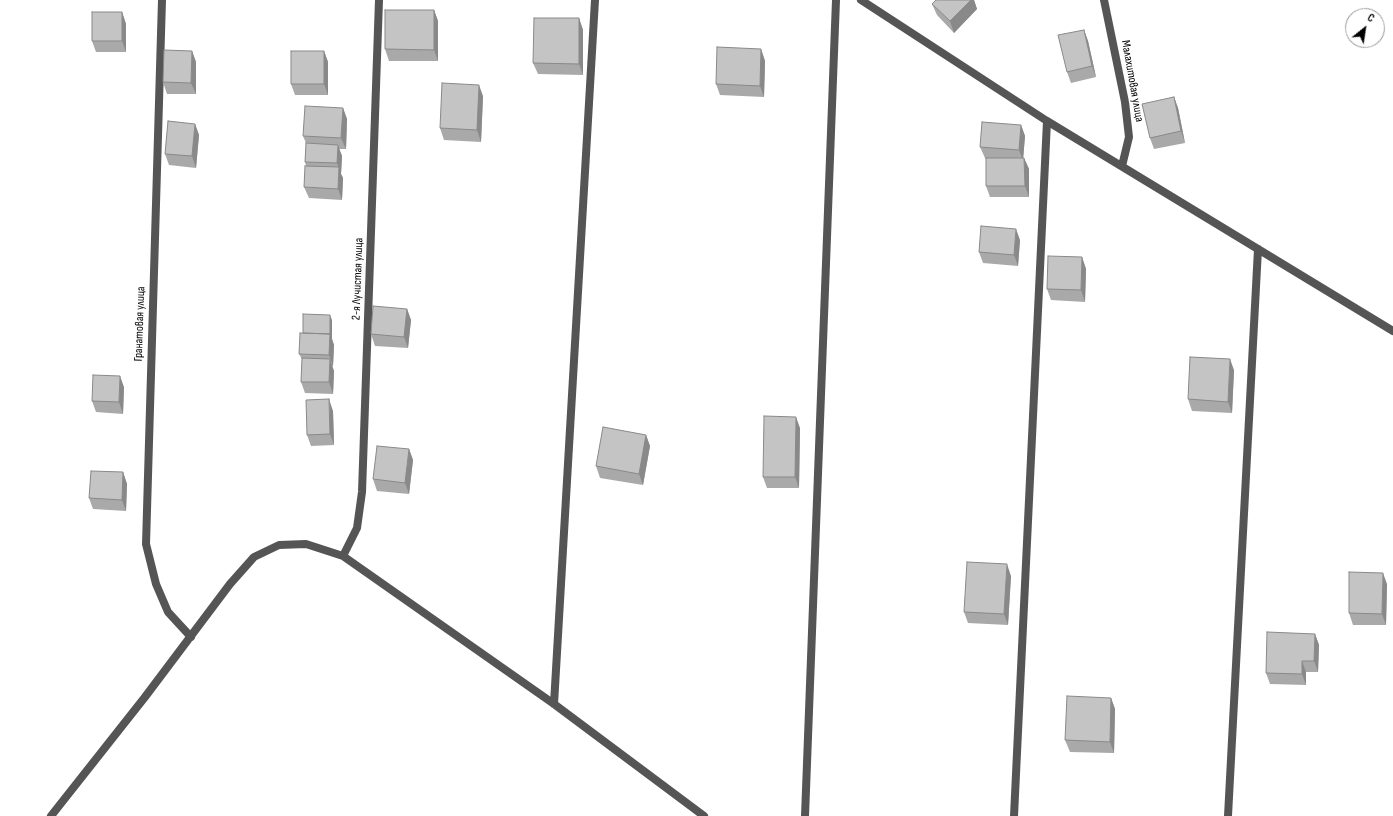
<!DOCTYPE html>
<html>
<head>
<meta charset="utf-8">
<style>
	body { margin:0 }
	#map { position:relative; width:1393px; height:816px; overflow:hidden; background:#fff; font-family:"Sofia Sans Condensed",sans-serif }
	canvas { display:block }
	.north { position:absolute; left:1345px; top:8px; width:40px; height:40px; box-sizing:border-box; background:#fff; border:1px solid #999; border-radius:50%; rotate:30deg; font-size:11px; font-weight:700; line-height:16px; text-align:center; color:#000 }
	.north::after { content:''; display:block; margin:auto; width:14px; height:18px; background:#000; clip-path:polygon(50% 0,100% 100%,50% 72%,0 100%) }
</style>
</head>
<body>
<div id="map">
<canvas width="1393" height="816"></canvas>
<div class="north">С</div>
</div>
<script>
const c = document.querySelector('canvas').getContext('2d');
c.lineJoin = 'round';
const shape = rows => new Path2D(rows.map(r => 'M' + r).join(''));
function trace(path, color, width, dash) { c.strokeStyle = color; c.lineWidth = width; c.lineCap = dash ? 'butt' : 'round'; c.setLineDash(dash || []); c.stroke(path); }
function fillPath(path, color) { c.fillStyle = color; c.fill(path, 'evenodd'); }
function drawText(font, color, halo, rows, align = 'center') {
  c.font = font + ' "Sofia Sans Condensed",sans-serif'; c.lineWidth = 3; c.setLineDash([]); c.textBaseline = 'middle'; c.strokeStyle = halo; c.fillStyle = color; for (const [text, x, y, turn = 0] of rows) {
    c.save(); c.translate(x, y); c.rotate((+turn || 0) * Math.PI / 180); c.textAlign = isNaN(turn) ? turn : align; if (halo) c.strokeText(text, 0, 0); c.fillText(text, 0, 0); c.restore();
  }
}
const street = shape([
	[162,0,146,544,156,584,168,612,191,637],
	[861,0,1047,121,1393,331],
	[1104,0,1125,102,1129,137,1122,166],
	[343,556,357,528,362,492,379,0],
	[554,704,595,0],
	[51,816,145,697,230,584,254,557,279,545,306,544,343,556,554,704,704,816],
	[805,816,836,0],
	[1014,816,1047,121],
	[1228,816,1258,249]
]);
const wall = shape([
	[936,0,974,0,977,9,954,33,937,15,932,4],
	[434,10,438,21,438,61,389,61,385,49],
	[122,12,126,24,126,52,96,52,92,41],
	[579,18,583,30,583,75,538,74,533,63],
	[1084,30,1088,41,1096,77,1071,83,1067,72],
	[761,49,765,61,764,97,720,95,716,84],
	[192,51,196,62,196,94,167,94,163,82],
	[324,51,328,62,328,95,295,95,291,84],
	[483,96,481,142,444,140,440,128],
	[1174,97,1178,108,1185,143,1154,149,1150,138],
	[343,108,347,119,346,149,339,149,342,156,341,174,343,178,342,200,309,198,304,187,306,166,305,162,306,143,303,136],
	[195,124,199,135,196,168,169,165,165,154],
	[1021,125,1025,136,1023,158,1024,158,1029,169,1029,197,990,197,986,186,986,159,985,158,980,147],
	[1020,240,1018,266,983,263,979,252],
	[1082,257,1086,269,1085,302,1051,300,1047,289],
	[407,309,411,320,408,348,375,346,371,334],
	[332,320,332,339,334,345,333,366,332,366,334,371,333,394,305,393,301,382,302,359,299,354],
	[1234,370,1232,413,1192,411,1188,399],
	[124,387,123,414,96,412,92,401],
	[333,411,334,445,311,446,307,435],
	[800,428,799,488,767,488,763,477],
	[646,435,650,446,643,485,600,478,596,466],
	[409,449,413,460,409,494,377,491,373,479],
	[123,472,127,484,126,511,93,509,89,498],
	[1011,576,1008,625,968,623,964,612],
	[1387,584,1386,625,1353,625,1349,613],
	[1315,634,1319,645,1318,672,1306,672,1306,685,1270,684,1266,673],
	[1111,698,1115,709,1114,753,1070,752,1065,740]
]);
const shadedWall = shape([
	[971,0,974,0,977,9,954,33,950,21],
	[434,10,438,21,438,61,434,50],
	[122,12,126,24,126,52,122,41],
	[579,18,583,30,583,75,579,64],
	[1084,30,1088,41,1096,77,1092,66],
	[761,49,765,61,764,97,760,86],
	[192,51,196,62,196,94,191,83],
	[324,51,328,62,328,95,324,84],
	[479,85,483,96,481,142,477,130],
	[1174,97,1178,108,1185,143,1181,131],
	[343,108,347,119,346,149,341,138],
	[195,124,199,135,196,168,192,156],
	[1021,125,1025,136,1023,161,1019,150],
	[338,145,342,156,341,174,343,178,342,200,338,189,339,168,337,163],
	[1024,158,1029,169,1029,197,1025,186],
	[1016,229,1020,240,1018,266,1014,255],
	[1082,257,1086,269,1085,302,1081,290],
	[407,309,411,320,408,348,404,337],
	[330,315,332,320,332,339,334,345,333,366,329,355],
	[330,359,334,371,333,394,329,382],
	[1230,359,1234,370,1232,413,1228,402],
	[120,376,124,387,123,414,119,402],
	[329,399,333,411,334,445,330,434],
	[796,417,800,428,799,488,795,477],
	[646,435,650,446,643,485,639,474],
	[409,449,413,460,409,494,405,483],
	[123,472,127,484,126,511,122,500],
	[1007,564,1011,576,1008,625,1004,614],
	[1383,573,1387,584,1386,625,1382,614],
	[1315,634,1319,645,1318,672,1314,661],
	[1302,661,1306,672,1306,685,1302,674],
	[1111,698,1115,709,1114,753,1110,742]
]);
const building = shape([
	[936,0,971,0,950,21,932,4,936,0],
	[385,10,434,10,434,50,385,49,385,10],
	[92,12,122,12,122,41,92,41,92,12],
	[534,18,579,18,579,64,533,63,534,18],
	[1084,30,1092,66,1067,72,1058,35,1084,30],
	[717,47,761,49,760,86,716,84,717,47],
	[164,50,192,51,191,83,163,82,164,50],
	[291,51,324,51,324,84,291,84,291,51],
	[442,83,479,85,477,130,440,128,442,83],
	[1174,97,1181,131,1150,138,1142,104,1174,97],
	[305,106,343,108,341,138,303,136,305,106],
	[168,121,195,124,192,156,165,154,168,121],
	[982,122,1021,125,1019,150,980,147,982,122],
	[306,143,338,145,337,163,305,162,306,143],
	[986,158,1024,158,1025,186,986,186,986,158],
	[305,166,339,167,338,189,304,187,305,166],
	[981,226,1016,229,1014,255,979,252,981,226],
	[1048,256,1082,257,1081,290,1047,289,1048,256],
	[373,306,407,309,404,337,371,334,373,306],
	[303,314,330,315,330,334,303,333,303,314],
	[300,333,330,334,329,355,299,354,300,333],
	[1190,357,1230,359,1228,402,1188,399,1190,357],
	[302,358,330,359,329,382,301,382,302,358],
	[93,375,120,376,119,402,92,401,93,375],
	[329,399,330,434,307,435,306,400,329,399],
	[764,416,796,417,795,477,763,477,764,416],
	[603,427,646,435,639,474,596,466,603,427],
	[377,446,409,449,405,483,373,479,377,446],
	[91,471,123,472,122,500,89,498,91,471],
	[967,562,1007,564,1004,614,964,612,967,562],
	[1349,572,1383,573,1382,614,1349,613,1349,572],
	[1267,632,1315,634,1314,661,1302,661,1302,674,1266,673,1267,632],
	[1067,696,1111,698,1110,742,1065,740,1067,696]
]);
const streetNames = [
	["Малахитовая улица",1132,81,80],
	["2-я Лучистая улица",358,279,-88],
	["Гранатовая улица",140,324,-88]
];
trace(street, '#555', 8);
fillPath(wall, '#a9a9a9');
fillPath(shadedWall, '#898989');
fillPath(building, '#c4c4c4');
trace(building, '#898989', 1);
drawText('12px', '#000', '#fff', streetNames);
</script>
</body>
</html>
